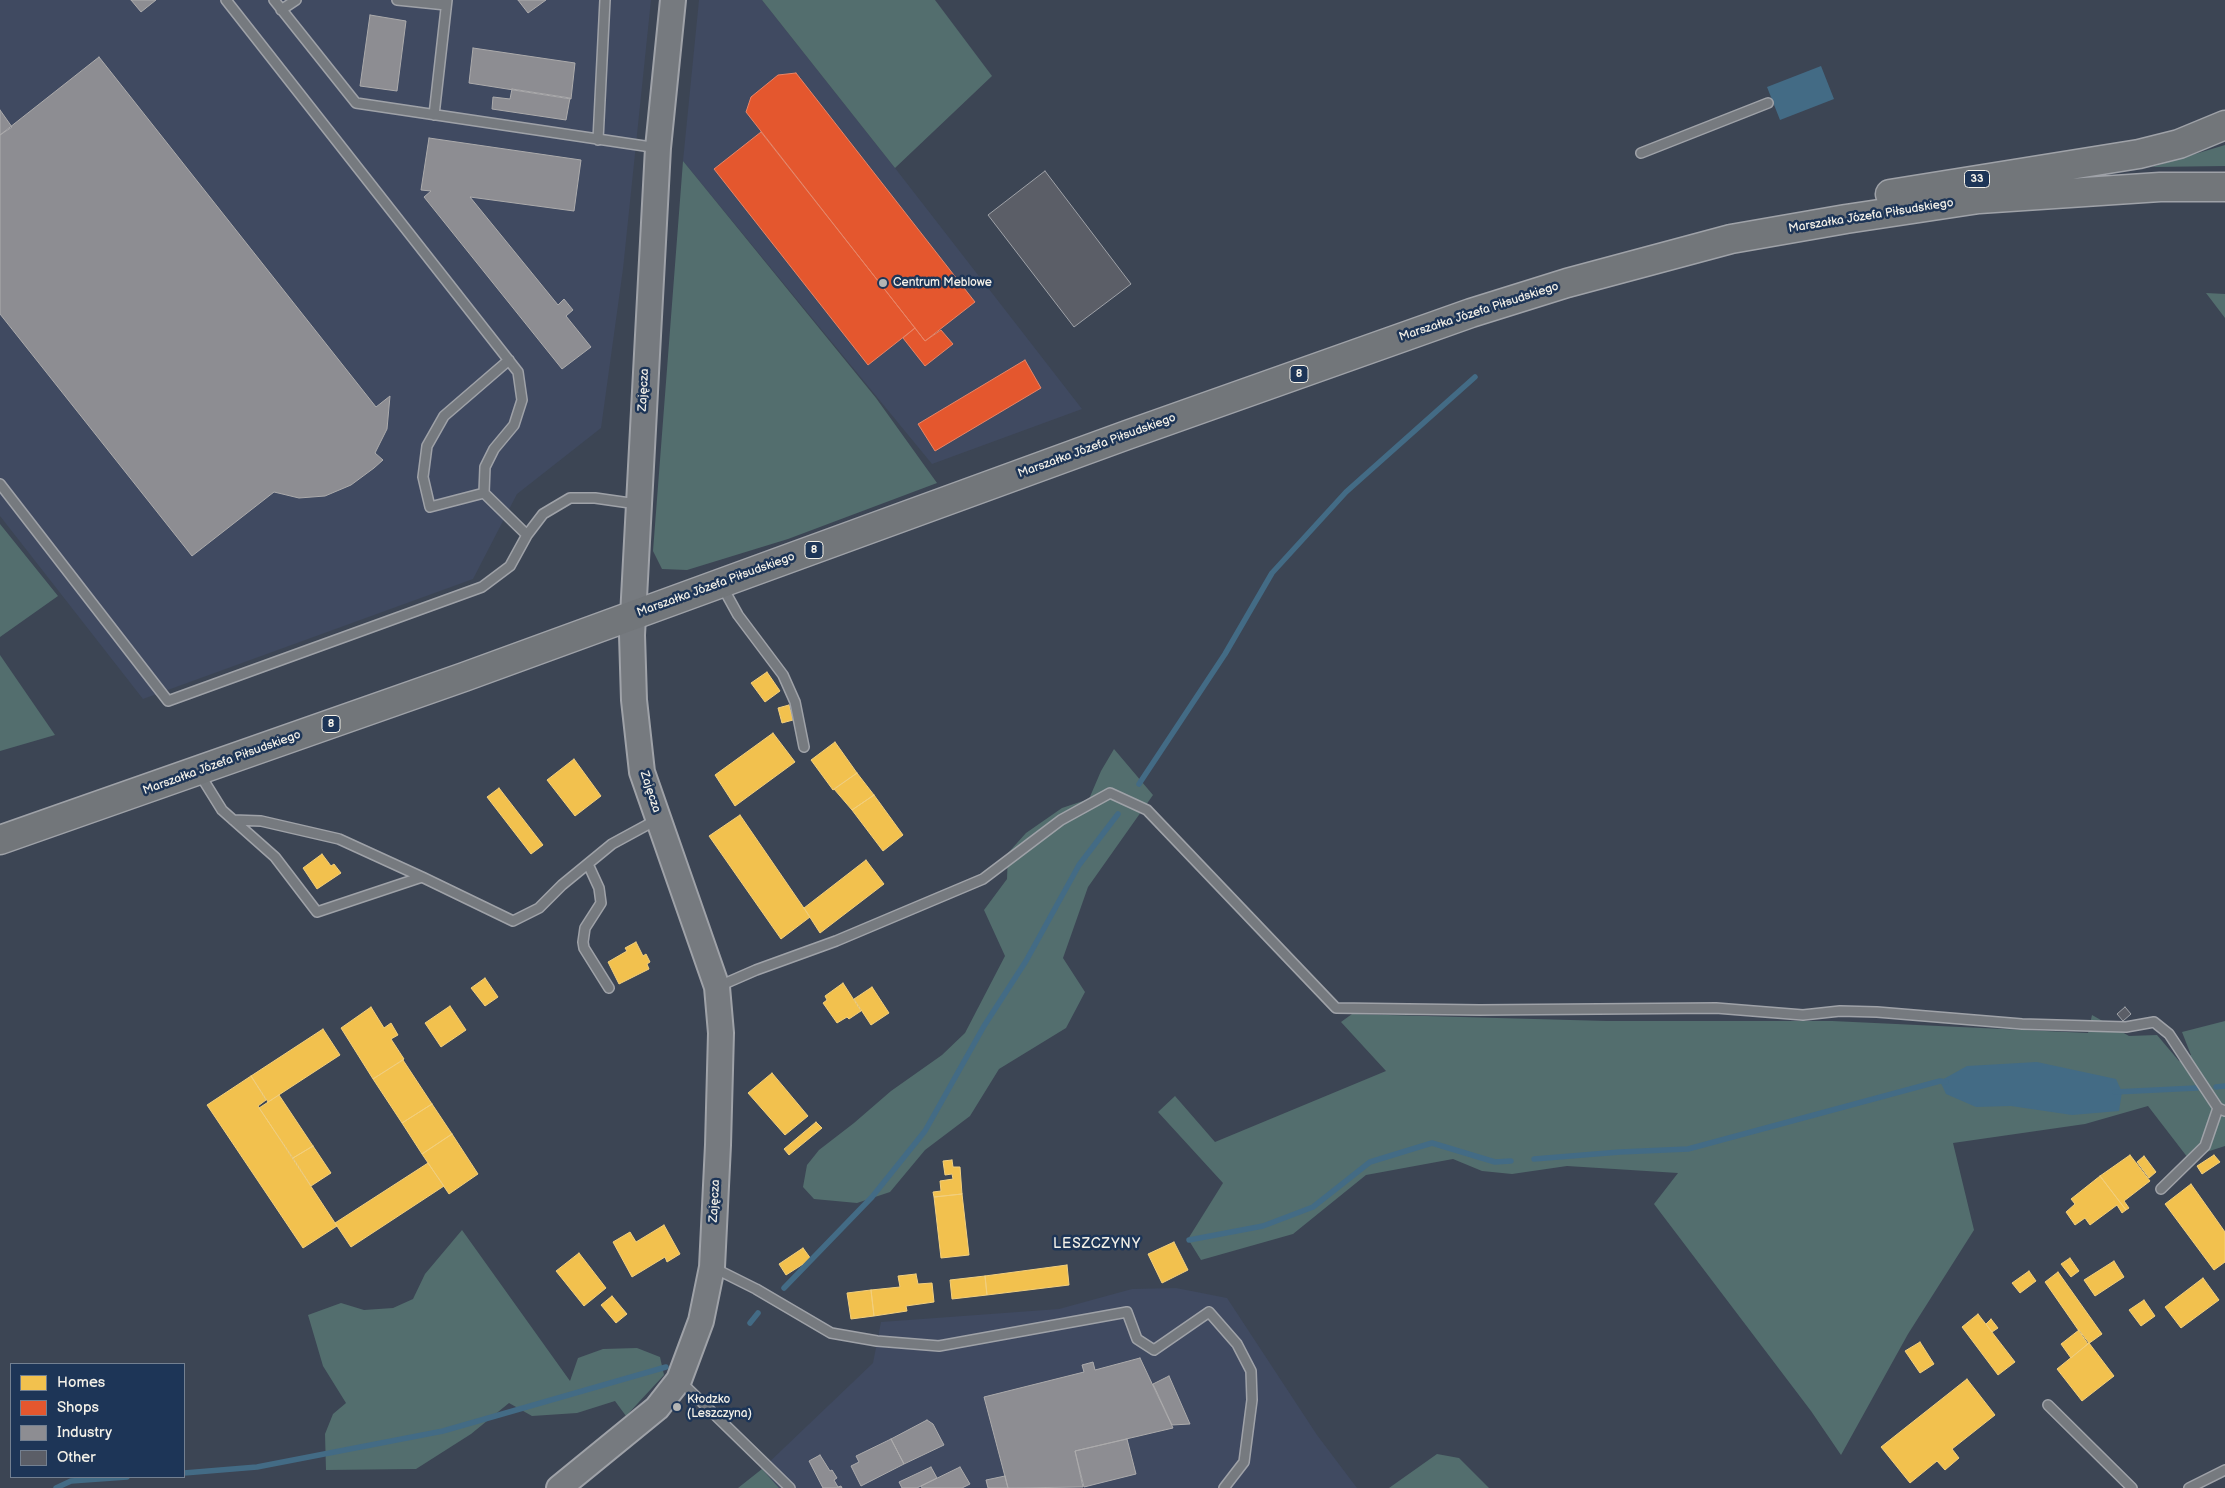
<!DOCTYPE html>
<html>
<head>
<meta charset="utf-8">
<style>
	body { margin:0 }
	#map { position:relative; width:2225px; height:1488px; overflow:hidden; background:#3c4554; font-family:"Balsamiq Sans",sans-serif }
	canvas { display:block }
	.legend { position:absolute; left:10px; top:1363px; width:175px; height:115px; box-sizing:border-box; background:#1d3557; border:1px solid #738091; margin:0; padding:6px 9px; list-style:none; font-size:15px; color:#f4f1e8 }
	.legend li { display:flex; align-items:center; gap:10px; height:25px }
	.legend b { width:25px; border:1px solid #738091 }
</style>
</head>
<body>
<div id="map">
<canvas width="2225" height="1488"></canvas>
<ul class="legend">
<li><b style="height:14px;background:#f2c14e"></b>Homes</li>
<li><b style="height:14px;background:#e4572e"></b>Shops</li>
<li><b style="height:14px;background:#8d8d92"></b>Industry</li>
<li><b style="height:14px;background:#5b5e67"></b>Other</li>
</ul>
</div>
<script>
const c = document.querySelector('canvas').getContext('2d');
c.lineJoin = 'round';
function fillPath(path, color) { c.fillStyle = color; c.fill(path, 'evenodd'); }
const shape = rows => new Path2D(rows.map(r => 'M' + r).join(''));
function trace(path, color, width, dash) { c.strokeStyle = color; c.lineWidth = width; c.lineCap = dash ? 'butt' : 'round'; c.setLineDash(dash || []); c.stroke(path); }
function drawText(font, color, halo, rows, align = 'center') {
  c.font = font + ' "Balsamiq Sans",sans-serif'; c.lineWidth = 5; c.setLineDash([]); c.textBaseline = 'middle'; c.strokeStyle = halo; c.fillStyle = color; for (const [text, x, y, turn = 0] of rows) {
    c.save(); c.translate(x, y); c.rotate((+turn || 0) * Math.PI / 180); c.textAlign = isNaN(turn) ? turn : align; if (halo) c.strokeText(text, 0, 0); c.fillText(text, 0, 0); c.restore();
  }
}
const built = shape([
	[0,0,651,0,623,269,601,428,517,494,473,579,143,699,0,516],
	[699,0,762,0,895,168,1082,409,932,464,683,161],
	[1176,1288,1227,1298,1317,1435,1357,1488,779,1488,762,1469,873,1363,881,1322,1059,1309,1132,1289]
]);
const green = shape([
	[762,0,935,0,992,76,895,168],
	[2225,145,2225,166,2152,167],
	[683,161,876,398,937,483,788,539,687,570,662,569,653,551],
	[2206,293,2225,294,2225,318],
	[0,524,58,596,0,637],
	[0,655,55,735,0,751],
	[1114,749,1153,795,1088,887,1063,958,1085,992,1066,1028,999,1069,970,1116,925,1150,890,1192,857,1203,814,1199,803,1187,807,1165,819,1150,854,1123,891,1091,942,1055,965,1033,1005,956,984,910,1007,879,1008,853,1026,833,1062,808,1089,799,1101,771],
	[1352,1014,1607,1021,1832,1021,2088,1033,2092,1015,2129,1036,2157,1035,2179,1061,2191,1055,2182,1032,2225,1021,2225,1146,2188,1158,2148,1106,2085,1124,1953,1143,1974,1230,1908,1334,1841,1455,1811,1411,1654,1204,1678,1173,1567,1166,1512,1174,1482,1171,1453,1159,1366,1175,1293,1234,1201,1260,1188,1239,1223,1183,1158,1112,1175,1096,1215,1142,1386,1071,1341,1022],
	[462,1230,570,1381,578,1358,603,1349,637,1348,660,1357,664,1375,626,1416,615,1401,577,1413,532,1416,509,1403,471,1434,416,1469,326,1470,325,1434,333,1414,346,1403,323,1366,308,1315,341,1303,364,1310,393,1308,413,1299,425,1274],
	[1437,1454,1459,1458,1489,1488,1389,1488],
	[762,1469,779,1488,738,1488]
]);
const water = shape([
	[1821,66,1834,99,1780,120,1767,87],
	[2037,1062,2116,1079,2122,1092,2119,1111,2072,1115,2011,1106,1976,1107,1946,1094,1940,1081,1967,1066]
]);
const homes = shape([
	[767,672,780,691,765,702,751,683,767,672],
	[789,705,793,720,782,723,778,708,789,705],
	[773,733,795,762,735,806,715,775,773,733],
	[835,742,857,773,833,790,811,760,835,742],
	[574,759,601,796,575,816,547,780,574,759],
	[857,773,874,795,852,810,834,789,857,773],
	[499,788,543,845,531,854,487,797,499,788],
	[874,795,903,835,883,851,852,810,874,795],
	[740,815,810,917,781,939,709,836,740,815],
	[322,854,331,866,334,864,341,873,317,889,303,868,322,854],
	[866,860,884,884,820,933,804,908,866,860],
	[636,942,643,956,646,954,650,962,647,964,649,969,619,984,608,962,627,951,625,948,636,942],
	[485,978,498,997,485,1006,471,988,485,978],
	[843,983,861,1011,849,1019,847,1017,837,1023,823,1003,827,1000,825,996,843,983],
	[872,987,889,1013,871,1025,854,999,872,987],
	[450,1006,466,1030,441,1047,425,1023,450,1006],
	[371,1007,384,1028,391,1023,398,1035,391,1039,404,1059,373,1079,341,1028,371,1007],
	[323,1029,340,1055,268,1102,251,1076,323,1029],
	[403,1060,432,1104,402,1123,373,1079,403,1060],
	[772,1073,808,1116,785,1135,748,1093,772,1073],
	[251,1076,266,1100,258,1106,337,1226,303,1248,207,1105,251,1076],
	[279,1095,313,1146,293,1158,259,1108,279,1095],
	[432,1104,452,1134,422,1154,402,1123,432,1104],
	[816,1122,822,1128,789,1155,784,1149,816,1122],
	[452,1134,478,1174,449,1194,422,1154,452,1134],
	[313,1146,331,1173,311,1186,293,1158,313,1146],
	[2130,1155,2150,1181,2124,1201,2129,1208,2126,1210,2100,1176,2130,1155],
	[2214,1155,2220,1162,2202,1174,2197,1166,2214,1155],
	[2144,1156,2156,1172,2149,1178,2137,1162,2144,1156],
	[952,1160,953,1167,960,1167,962,1194,934,1197,933,1192,941,1191,940,1181,953,1179,952,1174,945,1175,943,1161,952,1160],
	[428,1163,444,1186,351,1247,335,1223,428,1163],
	[2100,1176,2126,1210,2122,1213,2117,1205,2090,1225,2085,1218,2075,1225,2066,1212,2075,1204,2071,1199,2100,1176],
	[2191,1184,2225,1232,2225,1262,2214,1270,2165,1204,2191,1184],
	[962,1194,969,1255,941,1258,934,1197,962,1194],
	[664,1225,680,1254,667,1262,665,1257,632,1277,613,1242,630,1232,636,1242,664,1225],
	[1174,1242,1188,1270,1162,1283,1148,1254,1174,1242],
	[803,1248,811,1259,786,1275,779,1264,803,1248],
	[579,1253,606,1288,584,1306,556,1271,579,1253],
	[2070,1258,2079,1271,2071,1277,2061,1264,2070,1258],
	[2114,1261,2124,1277,2095,1296,2084,1280,2114,1261],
	[1067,1265,1069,1285,987,1295,985,1276,1067,1265],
	[2029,1271,2036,1281,2020,1293,2012,1283,2029,1271],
	[2058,1272,2102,1334,2088,1344,2045,1282,2058,1272],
	[916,1274,918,1284,932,1283,934,1302,906,1306,907,1311,874,1316,871,1290,900,1287,898,1276,916,1274],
	[985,1276,987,1295,952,1299,950,1280,985,1276],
	[2203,1278,2219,1300,2181,1328,2165,1307,2203,1278],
	[871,1290,874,1316,851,1319,847,1293,871,1290],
	[612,1296,627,1314,616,1323,601,1305,612,1296],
	[2144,1300,2155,1316,2141,1326,2129,1310,2144,1300],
	[1978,1314,2015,1362,1998,1375,1962,1327,1978,1314],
	[1991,1319,1998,1328,1992,1332,1986,1324,1991,1319],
	[2079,1330,2089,1343,2071,1358,2061,1344,2079,1330],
	[1920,1342,1934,1364,1920,1373,1905,1351,1920,1342],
	[2089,1343,2114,1376,2082,1401,2057,1369,2089,1343],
	[1967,1379,1995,1415,1952,1449,1959,1458,1945,1470,1937,1461,1910,1483,1881,1447,1967,1379]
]);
const shops = shape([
	[796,73,975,302,925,341,746,112,751,97,778,75,796,73],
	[761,132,915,328,868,365,714,169,761,132],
	[915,328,925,341,941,330,953,344,925,366,903,338,915,328],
	[1025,360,1041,388,935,451,918,424,1025,360]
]);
const industry = shape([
	[131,0,156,0,141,12,131,0],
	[518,0,546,0,528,13,518,0],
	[370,15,406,21,397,91,360,86,370,15],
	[473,48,575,63,571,99,469,83,473,48],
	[99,57,376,407,390,396,387,429,375,453,383,460,374,468,351,485,325,496,299,498,274,492,192,556,0,314,0,135,99,57],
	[512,89,570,98,566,120,492,109,493,97,510,99,512,89],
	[0,110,12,127,0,135,0,110],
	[429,138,581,160,574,211,470,197,558,305,564,299,573,310,566,316,591,347,562,369,424,197,431,191,421,190,429,138],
	[1140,1358,1173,1428,1075,1451,1083,1487,1008,1488,984,1397,1084,1372,1082,1365,1093,1362,1095,1370,1140,1358],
	[1169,1376,1190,1424,1172,1425,1153,1384,1169,1376],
	[927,1420,933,1424,944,1445,904,1464,891,1439,927,1420],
	[891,1439,904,1464,861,1486,851,1466,859,1462,856,1456,891,1439],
	[1127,1439,1136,1474,1084,1487,1075,1451,1127,1439],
	[820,1455,830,1471,832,1470,837,1478,834,1480,838,1487,841,1486,842,1488,823,1488,809,1461,820,1455],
	[931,1467,937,1478,917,1488,902,1488,899,1482,931,1467],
	[960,1467,970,1484,962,1488,922,1488,921,1486,960,1467],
	[1005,1476,1008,1488,988,1488,986,1480,1005,1476]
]);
const stream = shape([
	[1139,784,1225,654,1272,573,1346,492,1475,377],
	[2216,1087,2225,1086],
	[2115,1092,2197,1088],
	[1534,1159,1620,1152,1688,1149,1940,1081,1946,1082],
	[1189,1240,1263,1226,1313,1207,1370,1162,1432,1143,1495,1162,1511,1161],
	[784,1288,872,1197,925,1131,984,1026,1026,961,1079,865,1118,814],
	[750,1323,758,1313],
	[184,1473,257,1467,443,1431,666,1367],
	[56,1488,71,1481,127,1477]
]);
const building = shape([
	[1045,171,1131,284,1074,327,988,215,1045,171],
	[2125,1007,2131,1014,2123,1021,2117,1014,2125,1007]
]);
const lane = shape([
	[226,0,518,372,522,400,514,425,494,449,485,467,484,493,527,535],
	[274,0,356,103,658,148],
	[397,0,446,5],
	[281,10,296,0],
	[434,115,447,0],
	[598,140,605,0],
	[1641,153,1768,103],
	[0,484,168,701,482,587,510,566,527,535,543,514,570,498,595,498,637,504],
	[484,493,430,507,423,477,427,446,444,416,509,360],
	[722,586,738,615,783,675,795,702,804,747],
	[199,773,222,810,275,857,317,912,422,877,513,921,539,908,562,885,612,844,658,819],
	[233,820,261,821,339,839,422,877],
	[588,864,599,888,601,903,585,928,583,942,584,948,609,988],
	[717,987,756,970,836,941,983,879,1061,820,1110,793,1147,810,1336,1008,1480,1010,1716,1008,1803,1015,1840,1011,1877,1012,2022,1024,2126,1027,2154,1022,2169,1034,2218,1108,2225,1111],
	[2161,1189,2205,1146,2218,1108],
	[712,1267,756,1289,831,1333,877,1341,939,1346,1127,1312,1137,1339,1154,1350,1209,1312,1237,1344,1251,1371,1252,1400,1244,1462,1224,1488],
	[679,1380,790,1488],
	[2048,1405,2132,1488],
	[2189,1488,2225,1470]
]);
const secondary = shape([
	[559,1488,657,1408,679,1380,701,1321,712,1267,718,1145,721,1033,717,987,642,772,634,700,632,635,658,148,673,0]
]);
const highway = shape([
	[1890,194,2139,154,2179,144,2225,125],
	[0,840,464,677,1127,435,1471,313,1567,283,1731,239,1846,219,1979,199,2160,187,2225,187]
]);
const markers = [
	[883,283,5,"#b4b5b4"],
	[677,1407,5,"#b4b5b4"]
];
const shields = [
	[1977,179,25],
	[1299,374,18],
	[814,550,18],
	[331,724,18]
];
const shieldNames = [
	["33",1977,179],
	["8",1299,374],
	["8",814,550],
	["8",331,724]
];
const streetNames = [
	["Marszałka Józefa Piłsudskiego",1871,216,-9],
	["Marszałka Józefa Piłsudskiego",1479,312,-18],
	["Zajęcza",644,390,-87],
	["Marszałka Józefa Piłsudskiego",1097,446,-20],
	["Marszałka Józefa Piłsudskiego",716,585,-20],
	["Marszałka Józefa Piłsudskiego",222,763,-20],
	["Zajęcza",650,792,72],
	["Zajęcza",715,1201,-87]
];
const poiNames = [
	["Centrum Meblowe",893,283],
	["Kłodzko",687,1400],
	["(Leszczyna)",687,1414]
];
const neighbourhoodNames = [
	["LESZCZYNY",1097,1244]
];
fillPath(built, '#404a61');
fillPath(green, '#536e6e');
fillPath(water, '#436b85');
fillPath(homes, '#f2c14e');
trace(homes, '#f3cf7c', 1);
fillPath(shops, '#e4572e');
trace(shops, '#e98566', 1);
fillPath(industry, '#8d8d92');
trace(industry, '#acabac', 1);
trace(stream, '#436b85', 5.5);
fillPath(building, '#5b5e67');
trace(building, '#9fa2a8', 1);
trace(lane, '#9fa2a8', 12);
trace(secondary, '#9fa2a8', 28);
trace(highway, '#9fa2a8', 31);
trace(lane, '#767a7f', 9);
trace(secondary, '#767a7f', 24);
trace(highway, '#72767a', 28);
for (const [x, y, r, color] of markers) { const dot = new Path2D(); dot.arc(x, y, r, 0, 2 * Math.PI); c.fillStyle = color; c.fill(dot); trace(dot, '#1d3557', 2); }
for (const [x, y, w] of shields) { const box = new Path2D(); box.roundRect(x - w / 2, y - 8.5, w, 17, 4); c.fillStyle = '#1d3557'; c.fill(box); trace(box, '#f4f1e8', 1); }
drawText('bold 11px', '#f4f1e8', null, shieldNames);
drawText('12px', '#f4f1e8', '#1d3557', streetNames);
drawText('12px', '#f4f1e8', '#1d3557', poiNames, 'left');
c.letterSpacing = '1px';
drawText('14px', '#f4f1e8', '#1d3557', neighbourhoodNames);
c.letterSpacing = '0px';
</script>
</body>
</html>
